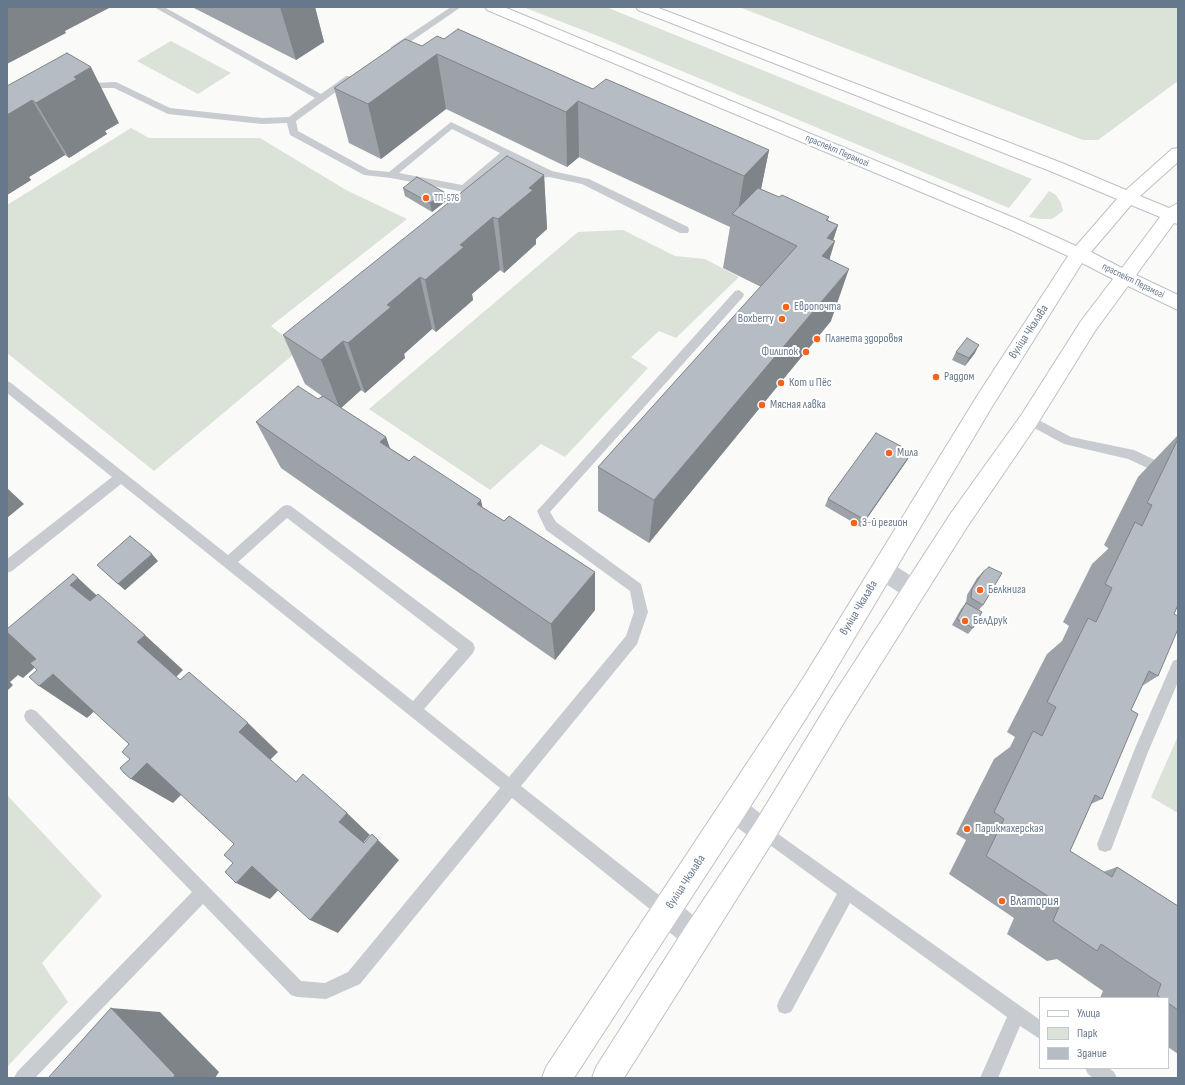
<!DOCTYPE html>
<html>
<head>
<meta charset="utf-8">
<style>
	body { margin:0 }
	#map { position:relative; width:1185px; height:1085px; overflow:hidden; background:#fafaf8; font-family:"Sofia Sans Condensed",sans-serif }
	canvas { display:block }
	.frame { position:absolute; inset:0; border:8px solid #66788c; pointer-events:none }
	.legend { position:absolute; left:1039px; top:997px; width:130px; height:72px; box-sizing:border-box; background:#fff; border:1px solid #c2c9d1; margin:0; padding:5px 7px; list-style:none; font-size:12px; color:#66788c }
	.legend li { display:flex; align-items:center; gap:8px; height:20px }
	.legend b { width:20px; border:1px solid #c2c9d1 }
</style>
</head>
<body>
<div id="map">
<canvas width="1185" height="1085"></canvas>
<div class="frame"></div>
<ul class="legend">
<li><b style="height:5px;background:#fff"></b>Улица</li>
<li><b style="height:11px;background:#dbe3d8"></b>Парк</li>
<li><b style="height:11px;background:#b5bcc3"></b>Здание</li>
</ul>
</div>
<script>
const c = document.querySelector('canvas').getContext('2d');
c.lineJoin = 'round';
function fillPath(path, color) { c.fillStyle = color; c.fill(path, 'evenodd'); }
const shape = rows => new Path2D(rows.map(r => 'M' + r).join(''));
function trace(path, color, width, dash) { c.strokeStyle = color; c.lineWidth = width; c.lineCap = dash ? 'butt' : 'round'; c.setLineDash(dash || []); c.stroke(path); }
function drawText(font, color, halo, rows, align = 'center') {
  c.font = font + ' "Sofia Sans Condensed",sans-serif'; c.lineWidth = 4; c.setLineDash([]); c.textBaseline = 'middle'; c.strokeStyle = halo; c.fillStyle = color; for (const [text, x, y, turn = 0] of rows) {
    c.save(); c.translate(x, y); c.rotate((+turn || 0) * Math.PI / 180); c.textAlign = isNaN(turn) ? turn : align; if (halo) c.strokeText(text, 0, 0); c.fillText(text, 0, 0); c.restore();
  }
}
const green = shape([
	[523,7,606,7,1032,179,1009,208,598,36],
	[739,7,1178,7,1178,81,1098,140,1083,140],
	[171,41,231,73,198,94,137,61],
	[131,128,149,138,260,138,346,190,407,219,271,326,300,349,154,471,7,353,7,205],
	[1049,191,1056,195,1061,203,1063,211,1052,219,1040,219,1029,217],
	[623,230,675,256,705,259,739,277,676,338,659,331,631,357,648,368,565,457,541,444,490,490,369,409,578,232],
	[1178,736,1178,813,1151,797],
	[7,795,102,896,42,963,68,1002,7,1067]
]);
const lane = shape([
	[154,7,164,7,321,94,346,76,352,76,352,80,296,121,298,131,369,170,389,172,451,122,552,171,589,179,688,227,689,230,688,233,680,233,582,184,549,177,525,180,523,178,525,176,539,173,508,156,477,183,489,183,490,185,489,187,464,192,391,178,364,175,290,135,287,123,262,124,168,114,114,88,98,88,88,94,82,94,82,90,93,83,116,82,170,108,262,118,289,117,315,98,154,7],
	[452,129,500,153,462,185,399,173,452,129],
	[451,7,461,7,397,51,391,51,391,47,451,7],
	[739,290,744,294,743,297,550,512,556,522,641,584,648,612,637,644,521,786,673,906,675,912,673,918,667,920,661,918,512,798,360,984,326,999,297,997,291,995,203,904,35,1078,14,1078,17,1072,192,892,26,721,24,716,26,711,31,709,36,711,301,981,325,983,348,972,500,788,121,484,12,571,7,573,7,559,112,477,7,393,7,381,11,383,228,555,283,506,287,505,291,506,473,643,475,648,473,653,424,709,509,777,626,636,634,612,630,591,546,530,537,511,735,291,739,290],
	[287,518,458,649,413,701,238,562,287,518],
	[1029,415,1071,437,1134,450,1178,471,1178,482,1128,459,1064,444,1025,423,1023,420,1025,417,1029,415],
	[1178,659,1178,682,1148,752,1111,850,1105,852,1099,850,1097,844,1136,746,1173,661,1178,659],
	[764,824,1040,1020,1040,1039,1020,1026,998,1078,980,1078,1007,1017,850,903,791,1012,785,1014,779,1012,777,1006,779,1000,837,894,759,837,756,832,759,827,764,824],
	[1085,1068,1109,1068,1114,1072,1117,1078,1093,1078,1088,1074,1085,1068]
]);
const street = shape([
	[883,560,891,563,922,583,925,590,922,597,914,600,906,597,875,577,872,570,875,563,883,560],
	[734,796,743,800,773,823,777,832,773,841,764,845,755,841,725,818,721,809,725,800,734,796],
	[667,898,677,902,706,926,710,936,706,946,696,950,686,946,657,922,653,912,657,902,667,898]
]);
const secondary = shape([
	[485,7,504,7,1019,220,1076,246,1117,199,1050,171,638,10,636,7,656,7,1062,163,1126,190,1172,149,1178,148,1178,162,1140,196,1169,208,1178,203,1178,224,1174,223,1136,275,1178,295,1178,310,1128,286,1095,331,1036,426,967,527,848,716,773,841,624,1078,592,1078,596,1067,686,926,755,823,830,700,951,513,1022,414,1081,321,1113,279,1082,263,993,405,820,696,743,818,574,1078,542,1078,546,1067,802,680,979,393,1068,256,1007,228,487,10,485,7],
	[1131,205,1160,217,1122,268,1091,252,1131,205]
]);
const wall = shape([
	[192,7,315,7,324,42,296,60],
	[422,46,593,89,769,150,761,189,779,197,829,217,828,220,838,225,833,240,829,260,831,321,649,543,598,511,598,467,761,287,723,268,730,227,579,157,567,167,446,109,381,159,349,143,334,88],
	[7,86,119,123,105,131,107,134,69,158,65,155,29,177,31,180,7,195],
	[544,175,547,229,536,239,536,244,504,273,500,270,472,294,473,300,436,332,432,329,404,354,405,358,365,393,361,390,341,408,386,437,390,448,504,521,595,572,595,610,555,660,281,468,256,422,318,399,322,396,305,384,283,335],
	[403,188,446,201,432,212,405,196],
	[956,352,975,353,965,366,952,360],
	[1178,435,1178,605,1174,614,1158,676,1142,686,1131,710,1102,799,1091,804,1070,851,1103,872,1117,867,1178,906,1178,1054,1168,1047,1168,998,1100,998,1103,991,1057,959,1047,961,1007,934,1014,918,949,874,966,840,956,834,994,759,1010,747,1015,737,1007,732,1047,654,1062,641,1069,626,1063,622,1092,564,1108,549,1108,548,1104,545,1138,477],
	[908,459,861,527,825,506,828,499],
	[158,561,125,590,97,565],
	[983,572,983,605,979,610,973,628,968,634,952,625,961,609,966,603,967,595,977,578]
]);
const shadedWall = shape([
	[7,7,111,7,65,31,66,33,7,64],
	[280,7,315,7,324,42,296,60],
	[437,54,446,109,381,159,368,104],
	[91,67,119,123,105,131,107,134,69,158,36,103,74,77],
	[32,100,65,155,29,177,31,180,7,195,7,115],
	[578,101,579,157,567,167,566,112],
	[769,150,758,204,737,217,744,176],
	[544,175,547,229,536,239,536,244,504,273,498,219,529,188],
	[444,192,446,201,432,212,430,203],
	[493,217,500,270,472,294,473,300,436,332,425,280,460,245],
	[838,225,832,244,835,241,819,294,806,308,827,238],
	[849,269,831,321,649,543,654,500],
	[420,277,432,329,404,354,405,358,365,393,348,343,387,305],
	[343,341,361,390,340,409,321,360],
	[979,345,975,353,965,366,969,358],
	[386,437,401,483,380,442],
	[912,452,908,459,861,527,865,520],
	[7,488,24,504,7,518],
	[481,500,490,543,477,504],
	[152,554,158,561,125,590,118,584],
	[595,572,595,610,555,660,551,624],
	[78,578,120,617,113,623,70,585],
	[7,631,42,661,23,678,18,675,10,682,13,685,7,691],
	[145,635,183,670,176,677,137,642],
	[53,674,100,706,87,718,39,686],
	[248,723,278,752,270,760,239,732],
	[147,763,187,789,173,803,131,779],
	[347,813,370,835,363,843,339,822],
	[378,840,399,860,338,933,310,920],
	[252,866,285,883,270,899,236,883],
	[111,1008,160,1012,219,1072,215,1078,173,1078]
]);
const building = shape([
	[458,29,593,89,606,79,769,150,744,176,578,101,566,112,437,54,368,104,334,88,405,39,422,46,437,36,444,39,458,29],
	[67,53,91,67,74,77,77,79,36,103,32,100,7,115,7,86,67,53],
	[507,156,544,175,529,188,533,190,498,219,493,217,460,245,464,247,425,280,420,277,387,305,391,307,348,343,343,341,321,360,283,335,507,156],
	[417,177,444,192,430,203,403,188,417,177],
	[758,188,779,197,782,195,829,217,826,220,838,225,827,238,835,241,822,256,849,269,654,500,598,467,797,246,732,214,758,188],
	[967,338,979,345,969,358,956,352,967,338],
	[298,386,318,399,323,396,386,437,380,442,409,461,414,456,481,500,477,504,504,521,509,516,595,572,551,624,256,422,298,386],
	[876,433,912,452,865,520,828,499,876,433],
	[1178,439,1178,605,1174,614,1178,616,1178,629,1158,676,1149,671,1131,710,1138,714,1102,799,1095,795,1070,851,1112,877,1117,867,1178,906,1178,1010,1168,1003,1168,998,1161,998,1157,995,1161,984,1101,944,1097,951,1053,921,1060,904,986,856,1004,819,994,812,1033,731,1042,736,1056,707,1047,702,1088,618,1096,622,1112,588,1105,584,1135,522,1142,526,1152,505,1147,503,1178,439],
	[130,536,152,554,118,584,97,565,130,536],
	[989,567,1002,573,983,605,971,598,972,589,983,572,989,567],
	[73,574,78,578,70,585,90,601,98,594,145,635,137,642,180,680,189,672,248,723,239,732,296,782,303,774,347,813,339,822,364,843,372,834,378,840,310,920,252,866,236,883,225,872,233,863,224,855,234,844,147,763,131,779,124,773,120,768,130,759,122,752,129,744,53,674,39,686,29,677,37,670,30,663,36,659,7,632,7,629,73,574],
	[966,603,982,612,973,628,957,619,966,603],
	[111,1008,175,1075,173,1078,48,1078,111,1008]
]);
const markers = [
	[426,198,4,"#f6611c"],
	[786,307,4,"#f6611c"],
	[782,319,4,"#f6611c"],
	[817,339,4,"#f6611c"],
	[806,352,4,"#f6611c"],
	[936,377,4,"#f6611c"],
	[781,383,4,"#f6611c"],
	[762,405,4,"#f6611c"],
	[889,453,4,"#f6611c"],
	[854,523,4,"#f6611c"],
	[980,590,4,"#f6611c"],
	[965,621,4,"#f6611c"],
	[967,829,4,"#f6611c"],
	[1002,901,4,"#f6611c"]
];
const farStreetnames = [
	["праспект Перамогі",837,151,23],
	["праспект Перамогі",1133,281,26]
];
const farPoinames = [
	["ТП-576",434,198]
];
const poiNames = [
	["Европочта",794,307],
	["Boxberry",774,319,"right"],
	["Планета здоровья",825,339],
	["Филипок",798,352,"right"],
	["Раддом",944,377],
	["Кот и Пёс",789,383],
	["Мясная лавка",770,405],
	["Мила",897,453],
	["3-й регион",862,523],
	["Белкнига",988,590],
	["БелДрук",973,621],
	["Парикмахерская",975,829]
];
const streetNames = [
	["вуліца Чкалава",1029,332,-57],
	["вуліца Чкалава",859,608,-59],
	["вуліца Чкалава",686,882,-57]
];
const nearPoinames = [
	["Влатория",1010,901]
];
fillPath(green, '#dbe3d8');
trace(secondary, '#bcc1c6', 2);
fillPath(lane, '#c8cbd0');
fillPath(street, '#c8cbd0');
fillPath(secondary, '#fff');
fillPath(wall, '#9ca2a8');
fillPath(shadedWall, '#7f8488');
fillPath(building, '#b5bcc3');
trace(building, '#7f8488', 1);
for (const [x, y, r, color] of markers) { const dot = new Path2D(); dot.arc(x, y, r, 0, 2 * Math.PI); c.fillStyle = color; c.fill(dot); trace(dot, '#fff', 1.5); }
drawText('10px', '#66788c', '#fff', farStreetnames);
drawText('10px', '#66788c', '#fff', farPoinames, 'left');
drawText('12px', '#66788c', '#fff', poiNames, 'left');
drawText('12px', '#66788c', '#fff', streetNames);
drawText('14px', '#66788c', '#fff', nearPoinames, 'left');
</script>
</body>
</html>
